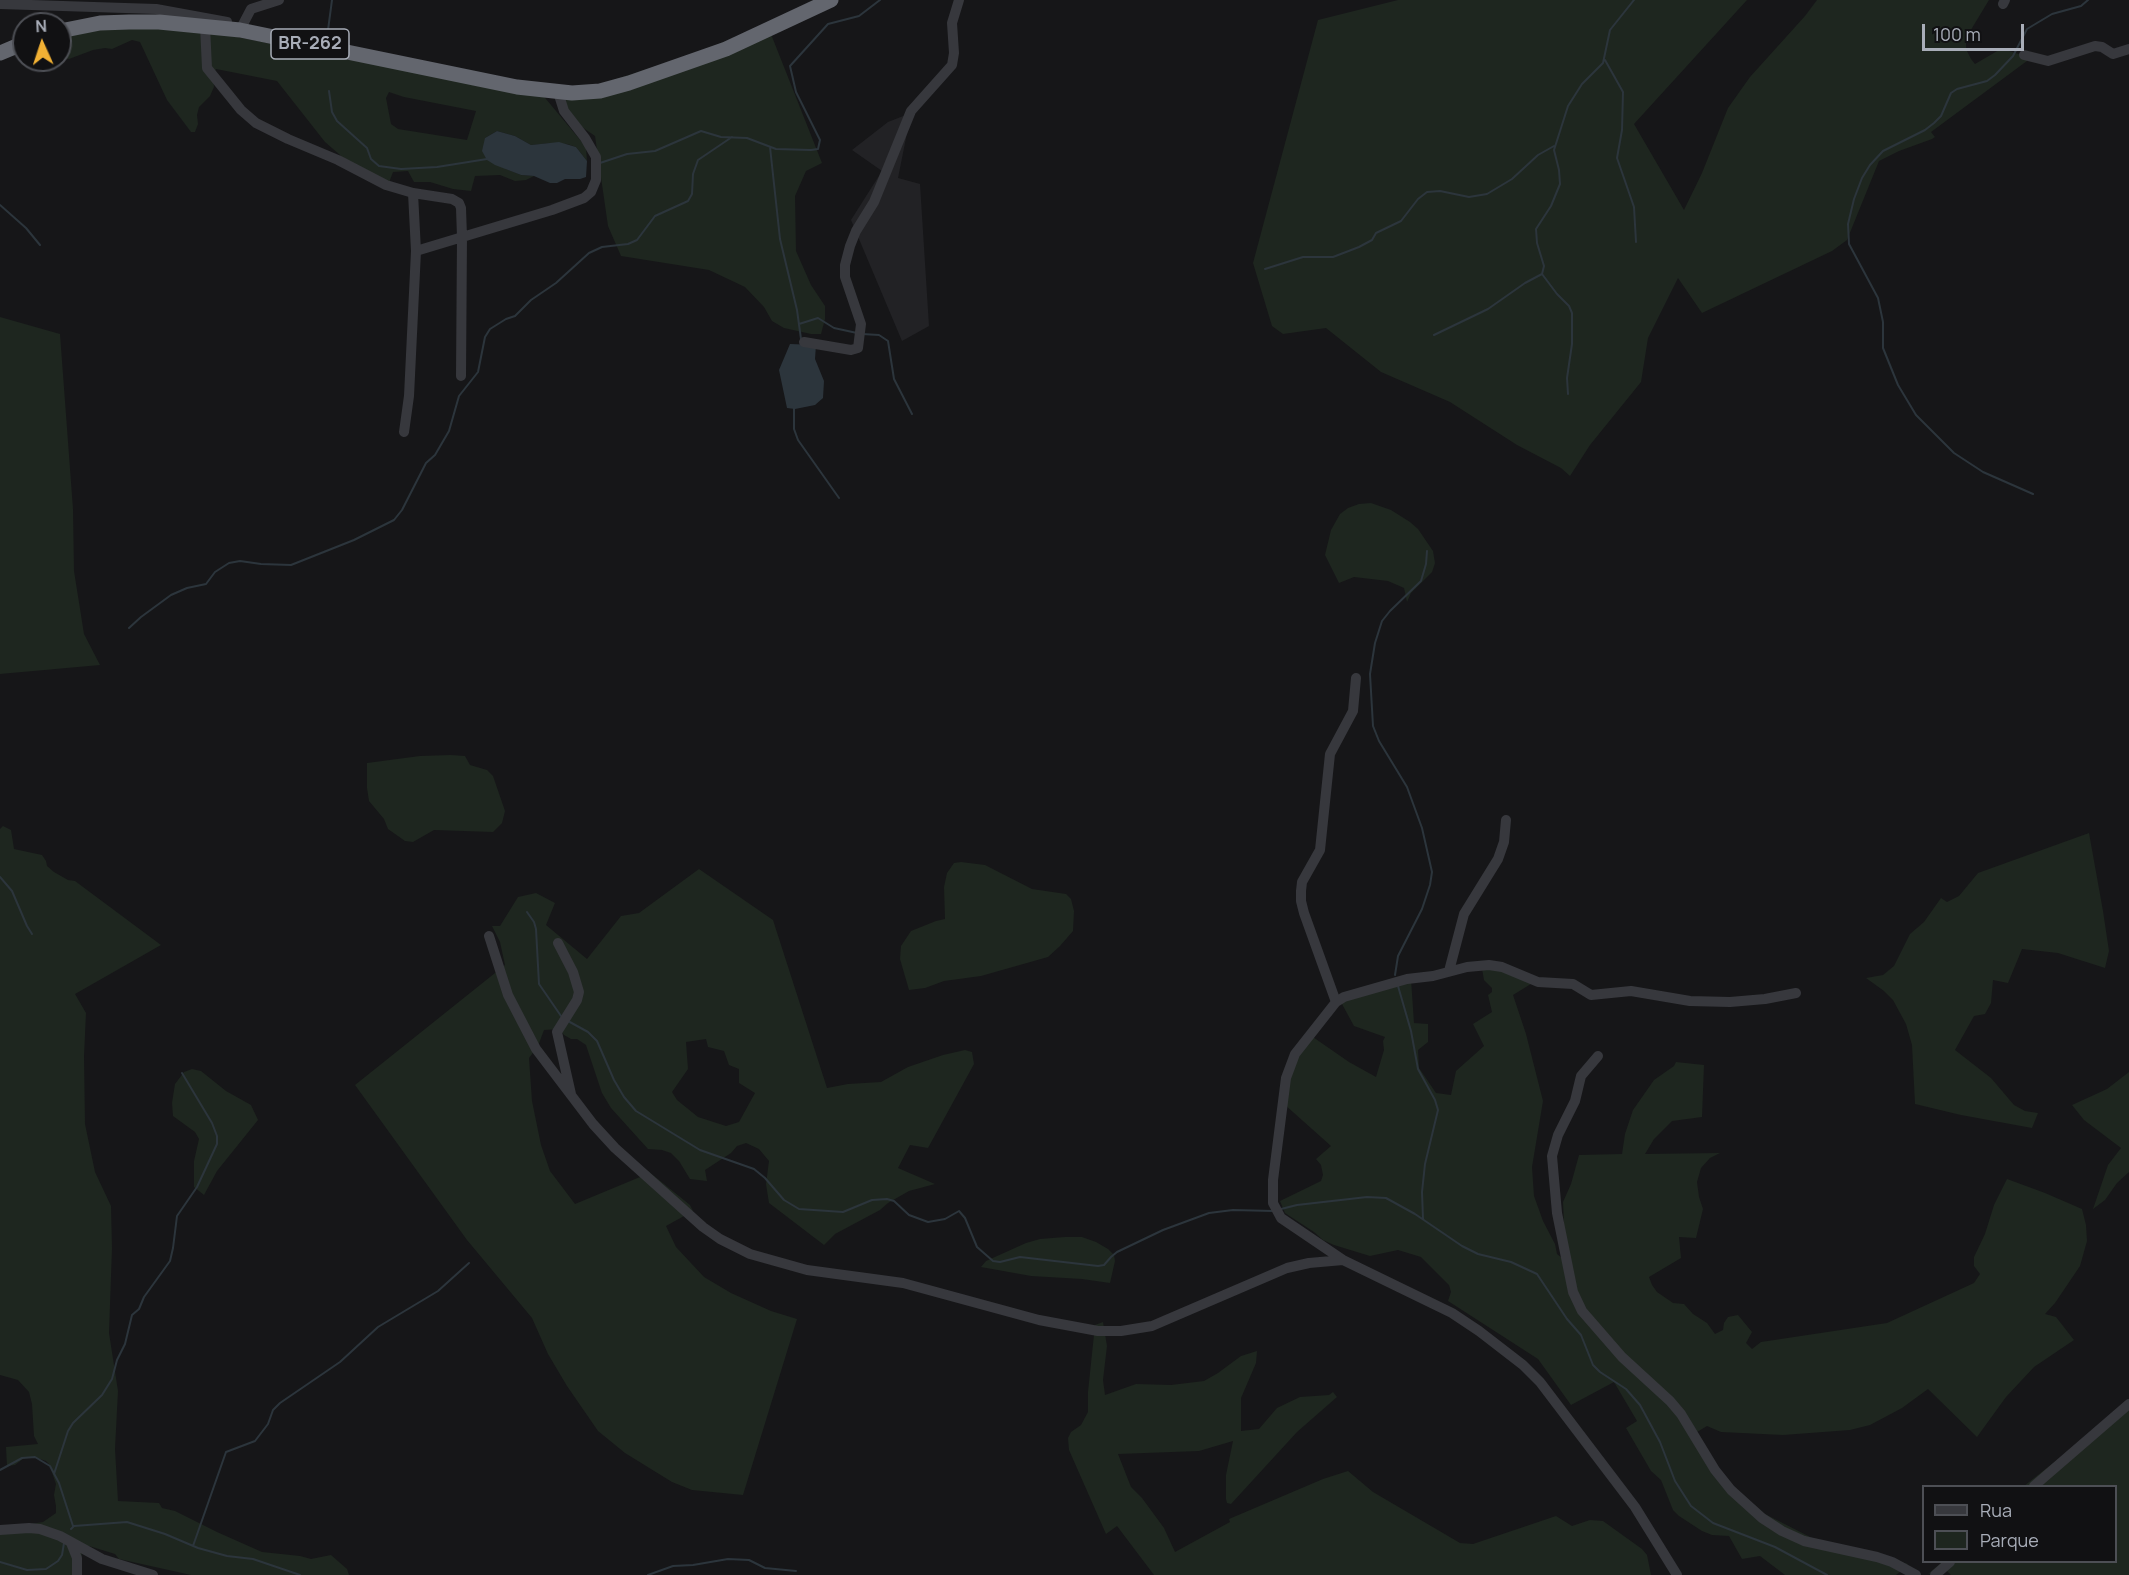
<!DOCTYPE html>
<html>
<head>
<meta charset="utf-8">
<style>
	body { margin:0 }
	#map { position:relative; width:2129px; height:1575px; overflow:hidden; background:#161618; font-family:Manrope,sans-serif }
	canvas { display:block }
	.legend { position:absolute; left:1922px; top:1485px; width:195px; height:78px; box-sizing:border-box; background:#111113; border:2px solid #4d4f55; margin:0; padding:8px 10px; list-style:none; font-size:18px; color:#a8adb8 }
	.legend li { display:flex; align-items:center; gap:12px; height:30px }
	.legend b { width:30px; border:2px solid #4d4f55 }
	.north { position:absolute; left:12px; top:12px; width:60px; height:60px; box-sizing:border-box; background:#111113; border:2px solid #4d4f55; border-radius:50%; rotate:357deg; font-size:16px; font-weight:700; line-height:24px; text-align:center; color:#a8adb8 }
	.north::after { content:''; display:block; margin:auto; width:21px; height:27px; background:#f2b134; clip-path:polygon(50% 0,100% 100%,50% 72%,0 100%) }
	.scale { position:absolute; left:1922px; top:24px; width:102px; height:27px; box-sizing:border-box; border:3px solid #a8adb8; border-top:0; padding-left:8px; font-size:18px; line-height:21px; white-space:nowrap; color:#a8adb8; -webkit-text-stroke:4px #111113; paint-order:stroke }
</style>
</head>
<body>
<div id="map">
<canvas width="2129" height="1575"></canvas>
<ul class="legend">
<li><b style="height:8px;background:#37383d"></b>Rua</li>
<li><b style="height:16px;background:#1e261f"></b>Parque</li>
</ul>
<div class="north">N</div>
<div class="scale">100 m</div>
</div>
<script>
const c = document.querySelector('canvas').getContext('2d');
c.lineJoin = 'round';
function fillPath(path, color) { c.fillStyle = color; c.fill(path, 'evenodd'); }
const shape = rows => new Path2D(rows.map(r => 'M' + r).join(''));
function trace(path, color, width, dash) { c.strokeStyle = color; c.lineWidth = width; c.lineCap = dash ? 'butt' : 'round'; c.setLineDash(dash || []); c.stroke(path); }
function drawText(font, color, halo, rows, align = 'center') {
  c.font = font + ' Manrope,sans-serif'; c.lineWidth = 4.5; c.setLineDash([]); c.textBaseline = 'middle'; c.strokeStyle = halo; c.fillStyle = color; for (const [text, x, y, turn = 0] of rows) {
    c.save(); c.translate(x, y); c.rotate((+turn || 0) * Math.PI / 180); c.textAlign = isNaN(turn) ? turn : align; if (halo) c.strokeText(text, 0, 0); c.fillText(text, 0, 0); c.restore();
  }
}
const built = shape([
	[911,113,898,178,920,184,929,326,902,341,851,220,882,171,852,150,888,122]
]);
const green = shape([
	[1398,0,1747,0,1634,124,1684,210,1702,173,1728,108,1750,77,1805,16,1817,0,1989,0,1966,38,1966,49,1971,59,1975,64,1999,50,2006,50,2031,58,1931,132,1935,137,1932,139,1899,151,1879,161,1847,240,1832,251,1702,313,1678,278,1648,338,1641,382,1590,445,1570,476,1561,468,1517,445,1450,402,1381,372,1326,328,1283,334,1272,326,1253,263,1318,20],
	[166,23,491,87,541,93,586,147,587,161,576,147,567,144,551,143,531,145,515,136,497,131,485,138,506,169,521,175,534,176,526,180,515,181,500,175,475,176,471,191,453,189,430,182,414,182,408,171,393,172,387,188,347,161,325,142,277,81,216,69,213,75,214,87,210,96,199,107,197,115,198,124,195,132,191,132,167,100,140,42,132,40,112,49,105,48,93,50,69,59,60,57,60,25],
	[389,92,404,97,476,111,467,140,398,129,391,124,386,98],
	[767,24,822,163,806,171,795,196,796,251,811,285,825,306,825,319,821,334,811,334,784,328,772,321,764,307,745,287,709,270,621,256,608,226,595,136,579,125,559,103,579,91,694,54],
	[0,317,60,334,73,509,74,571,84,634,100,665,0,674],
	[1371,503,1391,510,1410,522,1418,529,1433,551,1435,563,1432,572,1411,593,1407,602,1404,588,1388,581,1354,577,1339,583,1325,555,1331,530,1340,514,1348,508,1359,504],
	[451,755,465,756,470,765,487,770,493,776,505,811,502,823,493,832,434,830,413,842,405,841,388,829,384,819,369,801,367,788,367,763,420,756],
	[3,826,11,830,14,849,42,855,46,861,47,866,54,872,68,880,75,881,161,945,75,994,86,1013,84,1056,85,1124,95,1172,111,1206,112,1248,109,1333,118,1391,115,1449,118,1501,159,1503,162,1508,175,1511,217,1532,262,1552,300,1556,311,1559,331,1555,347,1569,349,1575,191,1575,119,1559,115,1554,89,1546,82,1550,81,1572,79,1575,0,1575,0,1529,43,1522,56,1513,56,1506,54,1495,56,1484,49,1464,46,1461,34,1457,24,1458,15,1465,7,1466,6,1447,38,1444,34,1436,32,1404,29,1392,18,1380,0,1375,0,829],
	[2089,833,2103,911,2109,951,2105,968,2058,953,2022,949,2008,983,1993,980,1991,1003,1985,1014,1974,1016,1955,1050,1991,1078,2014,1105,2025,1111,2038,1113,2032,1128,1961,1115,1915,1104,1912,1045,1906,1024,1893,1000,1884,991,1866,978,1883,975,1894,966,1910,934,1924,922,1941,898,1947,902,1959,896,1978,873],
	[961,862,985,865,1032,889,1066,894,1071,899,1074,911,1073,931,1060,946,1048,957,981,976,944,981,925,988,909,990,900,959,901,946,911,931,936,921,945,919,944,887,947,873,954,863],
	[699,869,773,920,827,1088,848,1084,881,1082,908,1067,943,1055,965,1050,972,1052,974,1064,928,1148,910,1145,898,1168,935,1184,909,1191,888,1203,880,1210,835,1234,824,1245,769,1203,766,1184,769,1161,759,1149,746,1143,737,1146,731,1153,705,1170,707,1181,690,1179,679,1161,671,1153,662,1150,648,1149,611,1108,602,1093,586,1045,577,1039,571,1039,564,1035,559,1029,544,1030,538,1046,529,1058,532,1101,541,1145,550,1171,575,1204,640,1177,648,1171,690,1205,693,1211,666,1226,676,1247,704,1277,731,1293,771,1311,797,1319,743,1495,692,1490,672,1482,625,1453,598,1431,567,1386,548,1354,532,1318,467,1240,355,1085,505,965,500,942,492,926,500,926,518,897,536,893,555,903,546,925,587,959,621,916,639,913],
	[706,1039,708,1047,724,1051,729,1065,739,1069,739,1083,755,1093,739,1122,726,1126,698,1117,677,1100,672,1092,688,1069,686,1042],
	[1481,963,1539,979,1513,995,1526,1034,1543,1101,1532,1167,1534,1196,1543,1221,1555,1244,1557,1254,1562,1258,1564,1224,1563,1202,1571,1184,1579,1155,1622,1154,1625,1134,1633,1110,1654,1080,1674,1066,1676,1062,1704,1065,1702,1117,1672,1121,1654,1139,1645,1154,1720,1153,1710,1158,1701,1168,1697,1182,1699,1197,1703,1209,1696,1238,1679,1237,1681,1258,1649,1277,1652,1285,1657,1292,1673,1303,1684,1304,1693,1314,1707,1323,1715,1334,1723,1330,1724,1323,1728,1317,1738,1315,1752,1332,1746,1343,1752,1349,1761,1342,1887,1323,1974,1283,1980,1274,1974,1266,1974,1257,1985,1234,1994,1205,2007,1179,2045,1193,2082,1209,2086,1225,2087,1241,2080,1266,2055,1303,2045,1314,2056,1317,2074,1340,2034,1367,2006,1397,1977,1437,1928,1389,1902,1408,1870,1425,1850,1430,1783,1435,1721,1432,1707,1426,1697,1432,1723,1478,1765,1514,1814,1539,1868,1551,1908,1564,1900,1572,1896,1575,1785,1575,1760,1556,1742,1559,1729,1536,1712,1535,1702,1531,1679,1516,1673,1510,1661,1480,1651,1471,1626,1428,1637,1421,1614,1382,1571,1405,1538,1359,1448,1301,1451,1292,1449,1285,1421,1257,1398,1250,1370,1256,1334,1245,1323,1240,1314,1232,1285,1213,1280,1201,1321,1181,1323,1175,1321,1165,1316,1159,1331,1146,1284,1104,1293,1063,1310,1035,1349,1062,1376,1077,1384,1050,1383,1041,1385,1037,1354,1026,1342,1004,1333,1001,1411,979,1414,1023,1428,1024,1428,1042,1418,1050,1419,1068,1436,1093,1451,1095,1456,1071,1484,1046,1473,1024,1492,1012,1488,995,1492,992,1492,988,1484,980],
	[192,1069,201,1071,226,1091,251,1105,258,1120,217,1171,204,1195,194,1187,194,1161,199,1139,195,1132,173,1116,172,1103,175,1084,184,1072],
	[2129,1072,2129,1172,2117,1183,2105,1200,2093,1209,2108,1165,2121,1148,2084,1120,2072,1105,2107,1089],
	[1065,1237,1082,1237,1096,1242,1108,1249,1114,1255,1115,1261,1110,1283,1082,1279,1031,1276,981,1267,986,1261,1026,1243,1040,1239],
	[1103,1322,1107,1346,1103,1380,1105,1395,1136,1384,1171,1385,1204,1381,1218,1373,1241,1356,1257,1351,1256,1363,1241,1398,1241,1431,1259,1429,1277,1408,1300,1397,1329,1395,1333,1392,1337,1397,1297,1432,1231,1504,1227,1503,1226,1499,1226,1475,1233,1441,1199,1451,1118,1454,1131,1487,1142,1498,1164,1528,1175,1552,1230,1522,1229,1519,1323,1479,1348,1471,1373,1492,1460,1543,1473,1544,1556,1516,1572,1526,1590,1520,1603,1521,1642,1549,1647,1555,1651,1575,1154,1575,1117,1526,1106,1534,1069,1450,1068,1438,1071,1432,1081,1425,1088,1412,1088,1392,1095,1325],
	[2129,1403,2129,1575,1951,1575,1946,1570,1928,1574,1942,1562,2116,1562,2116,1486,2024,1486]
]);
const water = shape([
	[497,131,515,136,531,145,559,142,576,147,587,161,586,177,580,179,565,179,557,183,550,183,534,176,521,175,495,165,487,160,482,151,485,138],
	[790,344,816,345,815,359,824,381,823,398,815,405,795,409,787,408,779,370]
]);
const stream = shape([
	[328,30,332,0],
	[1605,60,1623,92,1622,130,1617,158,1634,207,1636,242],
	[329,91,332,112,337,121,367,148,371,159,379,166,401,169,437,167,487,159],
	[770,147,780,239,797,310,801,339],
	[600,163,627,154,655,151,701,131,721,137,747,138,776,149,811,150,818,149,820,140,796,92,790,66,828,24,859,16,880,0],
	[0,205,26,228,40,245],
	[1265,269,1303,257,1333,257,1359,247,1372,240,1376,233,1401,221,1418,199,1427,192,1440,191,1469,197,1487,194,1512,179,1538,155,1554,146],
	[799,324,818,318,834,328,857,333],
	[862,334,879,335,888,341,894,379,912,414],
	[1434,335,1488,309,1525,283,1542,274],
	[1568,394,1567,378,1572,344,1572,313,1569,306,1557,294,1542,274,1544,266,1537,243,1536,229,1551,206,1560,184,1559,170,1554,150,1568,106,1582,84,1603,63,1610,30,1634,0],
	[794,407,794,429,798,440,839,498],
	[2033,494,1983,472,1954,453,1916,415,1898,385,1883,348,1883,322,1878,298,1849,244,1848,224,1854,199,1862,178,1870,165,1883,151,1925,130,1934,123,1941,116,1951,93,1957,89,1987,81,1995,75,2013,56,2027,29,2052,14,2081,6,2088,0],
	[129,628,141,617,171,595,187,588,206,584,215,572,229,563,240,561,261,564,291,565,354,540,394,520,402,510,426,463,435,455,449,431,459,396,478,372,485,337,490,329,506,319,515,316,531,300,556,283,589,253,602,247,628,244,637,240,655,216,688,201,692,194,693,174,698,160,732,137],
	[0,877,12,891,27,926,32,934],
	[527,912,534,922,536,929,539,984,561,1016],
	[1395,975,1398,956,1422,909,1430,885,1432,872,1422,828,1407,787,1379,741,1373,726,1370,674,1375,643,1382,621,1390,611,1421,581,1426,564,1427,551],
	[1398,986,1411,1031,1418,1069,1435,1100,1438,1110,1425,1164,1422,1192,1423,1219],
	[568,1021,588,1032,597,1041,614,1080,624,1097,636,1111,700,1150,754,1169,765,1178,784,1200,799,1209,843,1212,872,1200,887,1199,894,1201,909,1215,928,1222,945,1219,959,1211,965,1218,977,1247,993,1261,1000,1262,1020,1257,1098,1266,1104,1265,1111,1257,1117,1252,1163,1230,1209,1213,1233,1210,1273,1211],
	[1281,1209,1297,1205,1367,1197,1386,1198,1415,1214,1462,1246,1478,1254,1511,1262,1537,1274,1567,1319,1581,1335,1593,1365,1600,1372,1626,1389,1640,1405,1660,1442,1675,1481,1691,1506,1713,1523,1775,1547,1827,1575],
	[0,1470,22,1458,35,1457,50,1466,59,1483,73,1526],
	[54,1474,68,1431,73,1423,102,1395,112,1379,117,1360,125,1344,132,1315,139,1309,144,1297,170,1261,173,1248,177,1216,197,1187,217,1144,217,1136,212,1123,182,1073],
	[71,1529,74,1526,127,1522,165,1534,198,1548,227,1556,253,1559,300,1575],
	[193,1546,226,1452,255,1441,268,1424,273,1410,280,1403,340,1362,378,1327,438,1291,469,1263],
	[0,1562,27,1570,46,1569,58,1561,62,1555,64,1543],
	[648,1575,673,1566,693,1565,728,1559,749,1560,765,1568,796,1571]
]);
const minor = shape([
	[0,4,156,9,227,22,227,29],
	[2003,4,2005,0],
	[205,26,207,68,241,110,256,123,288,139,338,160,386,185,413,193,452,199,459,203,461,208,462,237,461,376],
	[240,30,251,9,279,0],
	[2024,55,2048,61,2095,46,2102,47,2113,54,2129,49],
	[416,251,552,210,584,198,591,192,596,180,596,157,585,138,564,111,558,92],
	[804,342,851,350,858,348,861,324,845,277,845,265,850,246,856,231,874,202,911,111,952,65,954,53,952,23,959,0],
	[404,432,409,396,416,251,413,193],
	[489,936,508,995,536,1049,593,1124,615,1148,703,1227,720,1239,750,1254,807,1270,903,1283,1039,1320,1098,1331,1121,1331,1152,1326,1287,1268,1309,1263,1343,1260],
	[558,943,573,972,579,992,577,1000,557,1032,571,1094],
	[1449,971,1464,914,1498,859,1504,842,1506,820],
	[1336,1002,1304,913,1301,901,1301,891,1302,882,1320,850,1330,754,1353,711,1356,678],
	[1598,1056,1581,1076,1575,1101,1558,1135,1552,1156,1557,1213,1573,1292,1582,1311,1622,1357,1670,1401,1681,1414,1715,1470,1731,1490,1762,1518,1782,1531,1804,1541,1877,1557,1892,1562,1916,1575],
	[2034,1486,2129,1404],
	[0,1530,29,1528,40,1529,60,1536,102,1559,153,1575],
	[71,1543,77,1558,77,1575],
	[1677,1575,1635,1507,1540,1382,1523,1365,1479,1331,1452,1313,1343,1260,1281,1218,1273,1203,1273,1180,1286,1078,1295,1054,1336,1002,1344,997,1407,979,1433,976,1467,967,1489,965,1502,967,1538,982,1573,984,1591,995,1631,991,1690,1001,1730,1002,1765,999,1796,993],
	[1935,1575,1950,1562]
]);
const highway = shape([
	[60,31,100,23,129,22,159,22,240,30,517,87,572,93,600,91,629,83,726,49,831,0],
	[0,53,24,43]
]);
const shields = [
	[310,44,78]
];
const shieldNames = [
	["BR-262",310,44]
];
fillPath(built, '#222225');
fillPath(green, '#1e261f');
fillPath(water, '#2c353c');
trace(stream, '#2c353c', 2);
trace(minor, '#37383d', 10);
trace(highway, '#63666e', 15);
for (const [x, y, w] of shields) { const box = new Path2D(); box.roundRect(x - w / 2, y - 15, w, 30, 4.5); c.fillStyle = '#111113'; c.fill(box); trace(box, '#a8adb8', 1.5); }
drawText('bold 18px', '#a8adb8', null, shieldNames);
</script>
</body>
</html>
